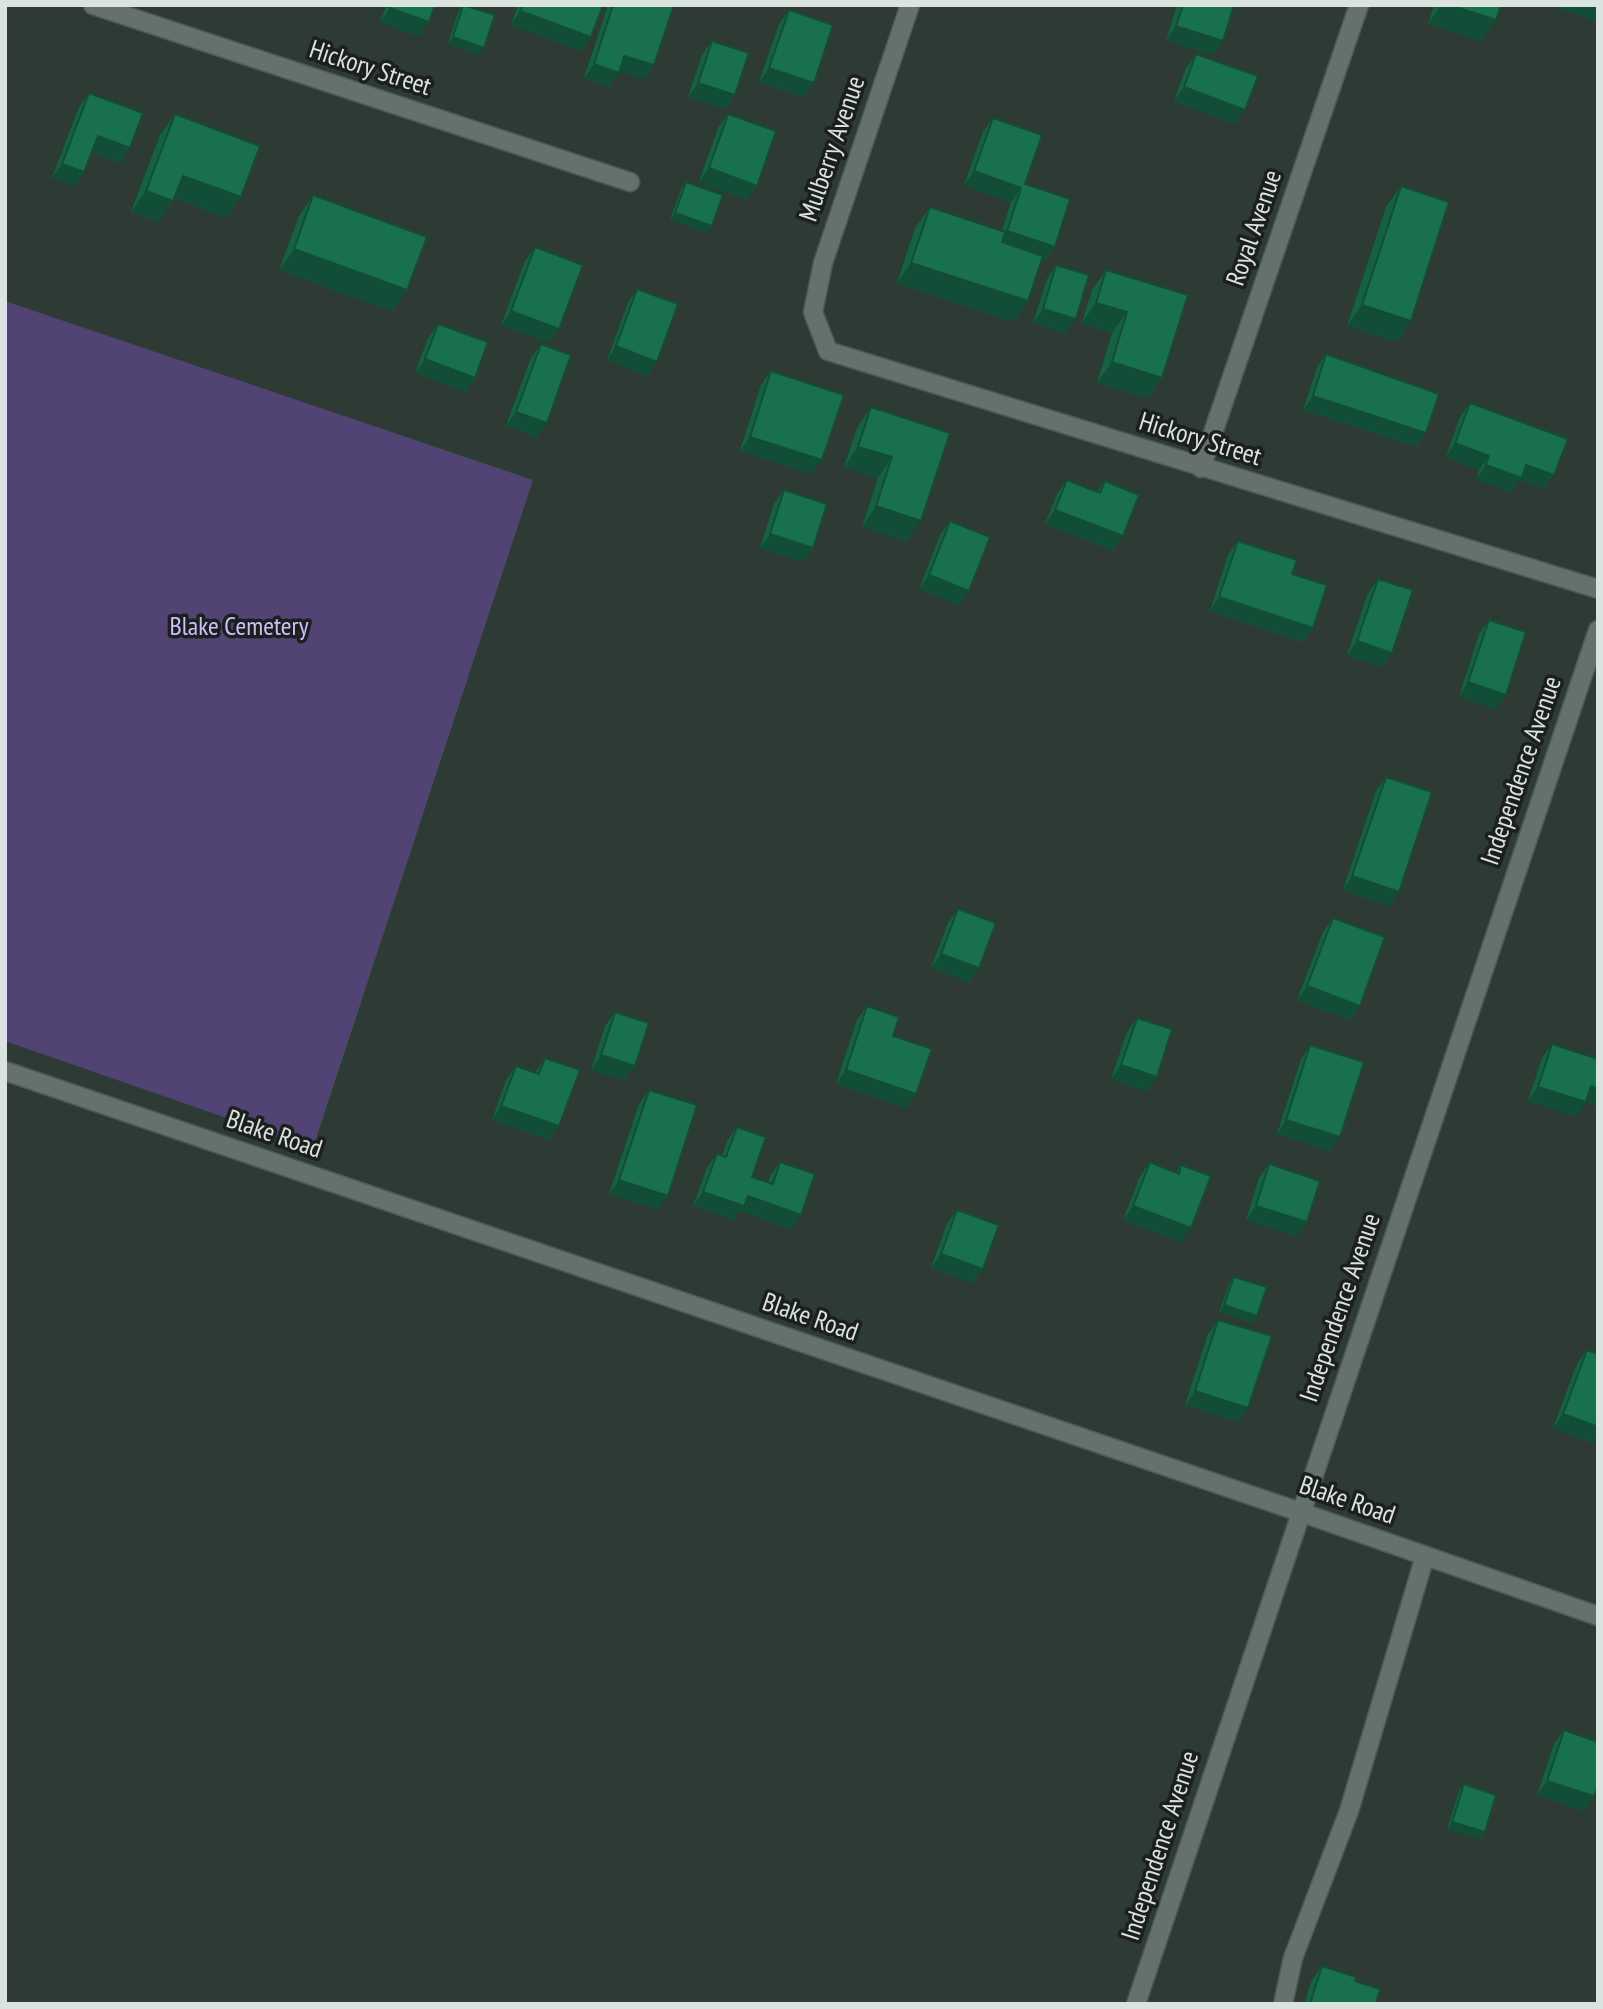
<!DOCTYPE html>
<html>
<head>
<meta charset="utf-8">
<style>
	body { margin:0 }
	#map { position:relative; width:1603px; height:2009px; overflow:hidden; background:#2e3b34; font-family:"PT Sans Narrow",sans-serif }
	canvas { display:block }
	.frame { position:absolute; inset:0; border:7px solid #dbe3df; pointer-events:none }
</style>
</head>
<body>
<div id="map">
<canvas width="1603" height="2009"></canvas>
<div class="frame"></div>
</div>
<script>
const c = document.querySelector('canvas').getContext('2d');
c.lineJoin = 'round';
function fillPath(path, color) { c.fillStyle = color; c.fill(path, 'evenodd'); }
const shape = rows => new Path2D(rows.map(r => 'M' + r).join(''));
function trace(path, color, width, dash) { c.strokeStyle = color; c.lineWidth = width; c.lineCap = dash ? 'butt' : 'round'; c.setLineDash(dash || []); c.stroke(path); }
function drawText(font, color, halo, rows, align = 'center') {
  c.font = font + ' "PT Sans Narrow",sans-serif'; c.lineWidth = 7; c.setLineDash([]); c.textBaseline = 'middle'; c.strokeStyle = halo; c.fillStyle = color; for (const [text, x, y, turn = 0] of rows) {
    c.save(); c.translate(x, y); c.rotate((+turn || 0) * Math.PI / 180); c.textAlign = isNaN(turn) ? turn : align; if (halo) c.strokeText(text, 0, 0); c.fillText(text, 0, 0); c.restore();
  }
}
const green = shape([
	[5,301,533,480,313,1148,5,1041]
]);
const lane = shape([
	[1283,2004,1293,1958,1349,1811,1425,1556]
]);
const street = shape([
	[93,5,630,182],
	[910,5,823,263,813,312,828,351,1598,589],
	[1201,468,1359,5],
	[5,1071,1300,1512,1598,1616],
	[1136,2004,1598,630]
]);
const wall = shape([
	[387,5,435,5,429,22,419,36,380,22],
	[463,5,479,55,448,44,458,12],
	[518,5,603,5,581,51,511,25],
	[608,5,674,5,645,79,619,71,609,87,584,78],
	[1177,5,1234,5,1213,55,1166,40],
	[1434,5,1501,5,1482,41,1428,24],
	[789,10,804,97,759,82,779,24],
	[712,41,726,109,688,97,702,55],
	[1196,54,1235,124,1174,101,1186,68],
	[89,93,130,148,120,163,92,152,84,172,74,186,52,178,79,107],
	[175,114,241,197,227,218,174,198,159,222,131,212,160,135],
	[728,114,747,200,699,182,718,128],
	[993,118,1025,184,1045,261,1042,260,1028,301,1013,322,897,283,915,228,930,207,1002,231,1011,202,964,185,983,132],
	[686,182,707,233,670,220,681,189],
	[1401,186,1411,321,1396,342,1347,326,1386,207],
	[313,195,407,290,392,311,279,270,299,216],
	[535,247,550,343,501,325,525,261],
	[1056,265,1066,333,1033,323,1047,279],
	[1106,270,1162,378,1148,398,1097,383,1112,333,1082,323,1092,290],
	[637,289,657,362,647,376,607,360,628,303],
	[438,324,475,378,466,392,415,373,428,338],
	[541,344,537,437,506,426,531,358],
	[1326,354,1426,433,1416,447,1303,410,1317,368],
	[771,371,812,474,740,451,761,385],
	[1470,403,1544,489,1520,480,1512,492,1476,479,1479,470,1446,457,1460,417],
	[871,407,950,433,907,541,862,527,878,478,844,467,857,428],
	[1067,480,1097,492,1105,481,1123,536,1113,550,1045,524,1057,494],
	[784,490,813,548,803,562,760,548,774,504],
	[950,521,969,591,959,605,919,589,940,535],
	[1238,541,1292,574,1313,628,1303,642,1210,611,1228,555],
	[1378,579,1383,667,1347,655,1368,593],
	[1489,620,1506,695,1496,709,1459,697,1479,634],
	[1386,777,1390,906,1343,890,1376,791],
	[958,909,970,982,931,968,948,923],
	[1333,918,1360,1006,1350,1020,1297,1000,1323,932],
	[867,1006,893,1036,916,1094,907,1108,836,1084,857,1020],
	[615,1012,625,1080,591,1070,605,1026],
	[1137,1018,1157,1077,1147,1091,1111,1079,1127,1032],
	[1552,1044,1598,1059,1598,1106,1586,1102,1576,1116,1528,1101,1542,1058],
	[1310,1045,1330,1151,1277,1134,1301,1059],
	[545,1058,549,1140,492,1120,506,1080,516,1066,535,1073],
	[649,1090,658,1210,609,1194,639,1104],
	[737,1127,752,1177,768,1183,770,1176,780,1162,791,1229,740,1211,734,1220,693,1206,707,1168,717,1154,722,1156,727,1141],
	[1150,1162,1176,1173,1181,1165,1181,1242,1123,1220,1140,1176],
	[1269,1164,1307,1222,1297,1236,1246,1220,1259,1178],
	[957,1210,983,1269,973,1283,931,1268,947,1224],
	[1234,1277,1257,1316,1252,1323,1219,1312,1229,1284],
	[1218,1320,1248,1408,1238,1422,1185,1405,1208,1334],
	[1587,1350,1598,1354,1598,1437,1593,1443,1553,1428,1577,1364],
	[1564,1730,1594,1796,1585,1811,1537,1795,1554,1744],
	[1464,1784,1485,1832,1480,1839,1447,1829,1459,1791],
	[1322,1966,1355,1981,1376,2004,1304,2004,1312,1980]
]);
const shadedWall = shape([
	[1441,5,1450,5,1496,20,1482,41,1428,24],
	[1549,5,1598,5,1598,22],
	[390,8,429,22,419,36,380,22],
	[520,11,591,37,581,51,511,25],
	[1176,26,1223,41,1213,55,1166,40],
	[453,37,484,48,479,55,448,44],
	[624,56,654,65,645,79,614,70],
	[594,64,619,73,609,87,584,78],
	[769,68,814,83,804,97,759,82],
	[698,83,735,95,726,109,688,97],
	[1184,87,1245,110,1235,124,1174,101],
	[98,136,130,148,120,163,88,150],
	[62,164,84,172,74,186,52,178],
	[709,168,757,186,747,200,699,182],
	[974,171,1021,188,1011,202,964,185],
	[183,176,241,197,227,218,169,196],
	[146,191,173,201,159,222,131,212],
	[675,213,712,226,707,233,670,220],
	[1007,231,1055,247,1045,261,997,245],
	[294,249,407,290,392,311,279,270],
	[911,263,1028,301,1013,322,897,283],
	[1096,303,1127,312,1112,333,1082,323],
	[1362,305,1411,321,1396,342,1347,326],
	[1043,309,1076,319,1066,333,1033,323],
	[511,311,559,329,550,343,501,325],
	[616,346,657,362,647,376,607,360],
	[425,359,475,378,466,392,415,373],
	[1112,362,1162,378,1148,398,1097,383],
	[1313,396,1426,433,1416,447,1303,410],
	[516,412,547,423,537,437,506,426],
	[750,437,822,460,812,474,740,451],
	[1455,443,1489,456,1479,470,1446,457],
	[858,447,892,457,878,478,844,467],
	[1486,465,1526,465,1554,475,1544,489,1520,480,1512,492,1476,479],
	[876,506,921,521,907,541,862,527],
	[1055,510,1123,536,1113,550,1045,524],
	[770,534,813,548,803,562,760,548],
	[929,575,969,591,959,605,919,589],
	[1219,597,1313,628,1303,642,1210,611],
	[1357,641,1392,653,1383,667,1347,655],
	[1468,682,1506,695,1496,709,1459,697],
	[1352,876,1399,892,1390,906,1343,890],
	[941,954,979,968,970,982,931,968],
	[1307,986,1360,1006,1350,1020,1297,1000],
	[601,1055,635,1066,625,1080,591,1070],
	[1121,1065,1157,1077,1147,1091,1111,1079],
	[846,1070,916,1094,907,1108,836,1084],
	[1591,1086,1598,1089,1598,1106,1581,1100],
	[1538,1087,1586,1102,1576,1116,1528,1101],
	[501,1106,559,1126,549,1140,492,1120],
	[1286,1120,1340,1137,1330,1151,1277,1134],
	[619,1180,668,1196,658,1210,609,1194],
	[703,1192,748,1196,801,1215,791,1229,740,1211,734,1220,693,1206],
	[1133,1206,1191,1228,1181,1242,1123,1220],
	[1256,1206,1307,1222,1297,1236,1246,1220],
	[941,1254,983,1269,973,1283,931,1268],
	[1224,1305,1257,1316,1252,1323,1219,1312],
	[1195,1391,1248,1408,1238,1422,1185,1405],
	[1563,1414,1598,1427,1598,1437,1593,1443,1553,1428],
	[1547,1781,1594,1796,1585,1811,1537,1795],
	[1452,1822,1485,1832,1480,1839,1447,1829]
]);
const building = shape([
	[391,5,435,5,429,22,390,8,391,5],
	[463,5,495,15,484,48,453,37,463,5],
	[523,5,603,5,591,37,520,11,523,5],
	[613,5,674,5,654,65,624,56,619,73,594,64,613,5],
	[1183,5,1234,5,1223,41,1176,26,1183,5],
	[1450,5,1501,5,1496,20,1450,5],
	[789,10,833,25,814,83,769,68,789,10],
	[712,41,749,53,735,95,698,83,712,41],
	[1196,54,1258,76,1245,110,1184,87,1196,54],
	[89,93,143,113,130,148,98,136,84,172,62,164,89,93],
	[175,114,260,146,241,197,183,176,173,201,146,191,175,114],
	[728,114,776,131,757,186,709,168,728,114],
	[993,118,1042,135,1025,184,1070,199,1055,247,1007,231,1021,188,974,171,993,118],
	[686,182,723,195,712,226,675,213,686,182],
	[1401,186,1449,202,1411,321,1362,305,1401,186],
	[313,195,427,237,407,290,294,249,313,195],
	[930,207,1005,232,1002,242,1043,256,1028,301,911,263,930,207],
	[535,247,583,265,559,329,511,311,535,247],
	[1056,265,1089,275,1076,319,1043,309,1056,265],
	[1106,270,1188,295,1162,378,1112,362,1127,312,1096,303,1106,270],
	[637,289,678,304,657,362,616,346,637,289],
	[438,324,488,342,475,378,425,359,438,324],
	[541,344,571,355,547,423,516,412,541,344],
	[1326,354,1439,394,1426,433,1313,396,1326,354],
	[771,371,844,395,822,460,750,437,771,371],
	[1470,403,1568,439,1554,475,1526,465,1522,478,1486,465,1489,456,1455,443,1470,403],
	[871,407,950,433,921,521,876,506,892,457,858,447,871,407],
	[1067,480,1100,493,1105,481,1139,495,1123,536,1055,510,1067,480],
	[784,490,827,504,813,548,770,534,784,490],
	[950,521,990,537,969,591,929,575,950,521],
	[1238,541,1297,560,1292,574,1327,585,1313,628,1219,597,1238,541],
	[1378,579,1413,590,1392,653,1357,641,1378,579],
	[1489,620,1526,632,1506,695,1468,682,1489,620],
	[1386,777,1432,792,1399,892,1352,876,1386,777],
	[958,909,996,923,979,968,941,954,958,909],
	[1333,918,1385,937,1360,1006,1307,986,1333,918],
	[867,1006,899,1017,893,1036,932,1049,916,1094,846,1070,867,1006],
	[615,1012,649,1023,635,1066,601,1055,615,1012],
	[1137,1018,1172,1029,1157,1077,1121,1065,1137,1018],
	[1552,1044,1598,1059,1598,1089,1591,1086,1586,1102,1538,1087,1552,1044],
	[1310,1045,1364,1062,1340,1137,1286,1120,1310,1045],
	[545,1058,580,1070,559,1126,501,1106,516,1066,539,1074,545,1058],
	[649,1090,697,1105,668,1196,619,1180,649,1090],
	[737,1127,766,1137,752,1177,773,1184,780,1162,815,1174,801,1215,748,1196,744,1206,703,1192,717,1154,726,1157,737,1127],
	[1150,1162,1179,1174,1181,1165,1211,1176,1191,1228,1133,1206,1150,1162],
	[1269,1164,1320,1181,1307,1222,1256,1206,1269,1164],
	[957,1210,999,1225,983,1269,941,1254,957,1210],
	[1234,1277,1267,1287,1257,1316,1224,1305,1234,1277],
	[1218,1320,1272,1336,1248,1408,1195,1391,1218,1320],
	[1587,1350,1598,1354,1598,1427,1563,1414,1587,1350],
	[1564,1730,1598,1742,1598,1786,1594,1796,1547,1781,1564,1730],
	[1464,1784,1496,1795,1485,1832,1452,1822,1464,1784],
	[1322,1966,1356,1977,1355,1981,1380,1989,1376,2004,1310,2004,1322,1966]
]);
const streetNames = [
	["Hickory Street",370,69,18],
	["Mulberry Avenue",833,149,-71],
	["Royal Avenue",1255,228,-71],
	["Hickory Street",1200,440,17],
	["Independence Avenue",1522,771,-71],
	["Blake Road",274,1135,19],
	["Independence Avenue",1341,1308,-71],
	["Blake Road",810,1318,19],
	["Blake Road",1347,1501,19],
	["Independence Avenue",1161,1846,-72]
];
const parkNames = [
	["Blake Cemetery",239,628]
];
fillPath(green, '#524375');
trace(lane, '#4d5853', 21);
trace(street, '#4d5853', 21);
trace(lane, '#65726b', 18);
trace(street, '#65726b', 18);
fillPath(wall, '#166043');
fillPath(shadedWall, '#124e37');
fillPath(building, '#19704e');
trace(building, '#124e37', 2);
drawText('26px', '#dbe3df', '#1b201d', streetNames);
drawText('26px', '#cebdfe', '#1b201d', parkNames);
</script>
</body>
</html>
